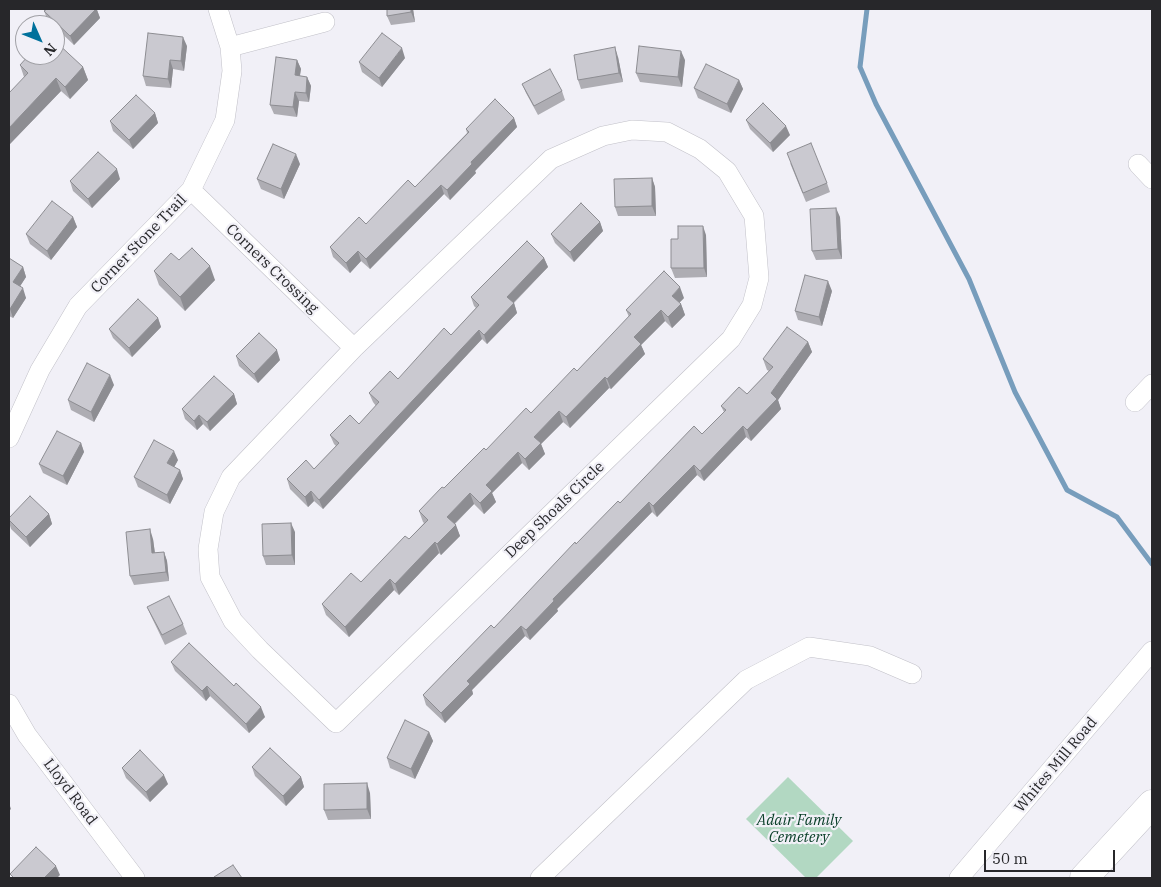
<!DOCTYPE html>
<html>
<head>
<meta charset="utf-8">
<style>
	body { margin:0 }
	#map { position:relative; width:1161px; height:887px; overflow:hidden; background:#f1f0f7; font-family:"IBM Plex Serif",serif }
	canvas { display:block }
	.frame { position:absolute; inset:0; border:10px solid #27272a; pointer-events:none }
	.north { position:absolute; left:15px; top:15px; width:50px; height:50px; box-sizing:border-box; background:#f1f0f7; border:1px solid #a0a0a5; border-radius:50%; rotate:134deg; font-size:14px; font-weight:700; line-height:20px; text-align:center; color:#27272a }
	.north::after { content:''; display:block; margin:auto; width:18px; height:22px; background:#00719c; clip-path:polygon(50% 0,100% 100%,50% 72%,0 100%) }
	.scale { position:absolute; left:984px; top:850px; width:131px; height:22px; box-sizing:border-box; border:2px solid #27272a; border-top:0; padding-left:6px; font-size:15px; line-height:18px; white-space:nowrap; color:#27272a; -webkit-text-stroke:4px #f1f0f7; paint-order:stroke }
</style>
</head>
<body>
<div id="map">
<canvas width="1161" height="887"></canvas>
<div class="frame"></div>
<div class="north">N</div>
<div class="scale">50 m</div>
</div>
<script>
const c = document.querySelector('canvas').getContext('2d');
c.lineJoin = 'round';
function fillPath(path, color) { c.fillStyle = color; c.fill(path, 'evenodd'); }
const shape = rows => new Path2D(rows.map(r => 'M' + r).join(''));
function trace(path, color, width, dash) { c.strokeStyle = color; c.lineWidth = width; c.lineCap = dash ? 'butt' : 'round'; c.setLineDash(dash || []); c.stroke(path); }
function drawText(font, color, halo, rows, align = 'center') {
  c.font = font + ' "IBM Plex Serif",serif'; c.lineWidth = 4.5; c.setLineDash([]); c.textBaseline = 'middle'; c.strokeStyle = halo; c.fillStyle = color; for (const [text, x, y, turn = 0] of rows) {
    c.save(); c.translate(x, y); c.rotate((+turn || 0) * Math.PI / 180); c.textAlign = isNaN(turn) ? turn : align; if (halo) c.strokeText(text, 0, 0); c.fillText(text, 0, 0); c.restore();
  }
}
const green = shape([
	[788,777,853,841,816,878,806,878,746,819]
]);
const stream = shape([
	[867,9,860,67,876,104,969,279,1015,392,1067,490,1117,517,1152,564]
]);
const minor = shape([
	[230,47,325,22],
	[632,130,667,132,700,149,727,171,754,216,759,278,752,305,731,339,336,723,260,650,233,621,210,577,208,549,214,512,231,477,354,348,551,159,603,136,632,130],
	[1138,164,1152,179],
	[191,190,354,348],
	[1135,402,1152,384],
	[9,438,40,370,78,306,191,190,225,120,232,71,230,47,218,9],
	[9,704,27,735,135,878],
	[540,878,746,680,809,647,870,656,912,674],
	[959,878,1152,651]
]);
const highway = shape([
	[1084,878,1152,804]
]);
const wall = shape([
	[47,9,99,9,97,10,100,18,74,45,55,27,55,25,52,25,48,21,44,11],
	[387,9,413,9,415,22,391,25,387,16],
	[187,46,184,71,173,69,171,88,146,86,143,76],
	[618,57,623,82,581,89,578,80],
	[405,58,382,87,362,72,359,62],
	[297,60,301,69,300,76,307,77,311,86,309,102,299,101,297,117,274,114,270,105],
	[685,60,682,87,640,82,636,73],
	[20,65,83,67,88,80,70,99,61,91,9,145,24,77],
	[739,80,743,89,731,113,698,98,694,88],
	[522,84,562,91,565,100,538,115,526,93],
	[155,113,158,123,133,149,113,131,110,121],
	[514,118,517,127,475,171,476,173,450,200,444,194,370,269,361,261,350,273,333,257,330,247,366,224,415,187,467,133,466,129],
	[746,120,790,135,773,152,750,129],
	[790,163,827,183,830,192,806,202],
	[300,164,284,199,261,189,257,179],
	[652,178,655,187,656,216,618,216,615,207],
	[120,179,92,208,73,191,70,181],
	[73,217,77,227,51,260,30,244,26,234],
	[840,217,842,259,816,260,812,251],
	[600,222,603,231,574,262,555,243,551,234],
	[706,235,707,277,675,278,671,268],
	[9,258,23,267,26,277,20,286,26,298,13,318,9,316],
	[544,258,548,267,514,303,517,313,487,344,482,339,323,509,314,501,308,507,290,489,287,479,314,469,336,446,334,444,330,435,359,424,376,406,373,402,369,393,398,379,451,335,476,308,474,306,471,297],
	[179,260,215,280,185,311,159,285,154,271],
	[832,291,822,326,798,320,795,311],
	[684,298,679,303,681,304,685,315,672,328,665,321,641,345,645,354,611,389,609,388,570,428,563,422,541,444,545,454,529,470,522,463,492,493,496,502,484,514,474,504,455,524,460,536,441,555,439,553,399,595,394,590,349,637,326,615,322,604,361,582,409,539,424,523,423,522,419,511,486,450,531,413,577,371,629,317,626,310],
	[158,318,161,327,132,357,113,338,109,329],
	[808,342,812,352,778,400,781,409,751,441,746,437,704,481,697,475,657,517,652,512,557,609,558,611,530,640,525,636,472,690,473,694,445,723,426,705,423,695,494,628,576,544,620,503,702,434,724,412,721,406,747,394,769,371,767,370,763,359],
	[236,356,280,360,258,383,239,366],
	[114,385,94,422,71,410,68,400],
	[234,394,237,404,210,431,203,424,197,430,185,419,182,409],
	[81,443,84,452,67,485,43,473,39,464],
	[178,460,174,467,180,470,183,479,170,504,138,487,134,477],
	[49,514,52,524,30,547,11,529,9,522,9,518],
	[295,532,295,565,266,565,263,556],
	[153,539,155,553,164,552,167,561,169,581,134,585,130,576],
	[147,607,183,624,187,634,165,645,151,616],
	[171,662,265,717,249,733,210,696,206,701,175,671],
	[429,732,433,741,415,779,390,768,387,758],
	[252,767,301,777,304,787,286,806,255,776],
	[122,768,168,784,150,802,126,778],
	[370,793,371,819,328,820,324,810]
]);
const shadedWall = shape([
	[94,9,99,9,97,10,100,18,74,45,70,36],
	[411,9,413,9,415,22,411,12],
	[183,37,187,46,184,71,181,61],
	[615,47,618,57,623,82,619,73],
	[402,48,405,58,382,87,379,78],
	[681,51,685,60,682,87,678,77],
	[170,60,173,69,171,88,168,79],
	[297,60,301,69,298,85,295,75],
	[83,67,88,80,70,99,65,87],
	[307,77,311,86,309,102,306,93],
	[56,78,61,91,9,145,9,128],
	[739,80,743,89,731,113,727,104],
	[295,92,299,101,297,117,293,107],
	[155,113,158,123,133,149,129,140],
	[514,118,517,127,475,171,476,173,450,200,447,190,471,162],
	[786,126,790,135,773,152,770,143],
	[296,154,300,164,284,199,281,189],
	[117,169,120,179,92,208,88,199],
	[652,178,655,187,656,216,652,206],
	[441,185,444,194,370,269,366,259],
	[836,208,840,217,842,259,838,249],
	[73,217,77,227,51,260,47,251],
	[600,222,603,231,574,262,570,252],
	[703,226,706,235,707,277,704,268],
	[358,251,361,261,350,273,346,263],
	[544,258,548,267,510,306,507,297],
	[210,266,215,280,185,311,180,297],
	[23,267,26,277,17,291,13,282],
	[828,281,832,291,822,326,819,317],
	[680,287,684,298,676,306,672,296],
	[23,288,26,298,13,318,10,309],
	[514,303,517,313,487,344,484,335],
	[681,304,685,315,672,328,668,317],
	[661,310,665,321,641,345,645,354,611,389,607,379,634,337],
	[158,318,161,327,132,357,129,348],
	[479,330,482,339,323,509,319,500],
	[808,342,812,352,778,400,781,409,751,441,747,430,771,393],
	[277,350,280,360,258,383,254,374],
	[110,375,114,385,94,422,91,412],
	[605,377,609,388,570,428,566,417],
	[234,394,237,404,210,431,207,422],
	[559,411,563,422,541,444,545,454,529,470,525,459,534,437],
	[199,415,203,424,197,430,194,421],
	[743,426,746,437,704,481,700,471],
	[81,443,84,452,67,485,63,476],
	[174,451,178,460,171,473,167,463],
	[518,452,522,463,492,493,496,502,484,514,480,503,486,485],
	[694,465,697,475,657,517,653,506],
	[180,470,183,479,170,504,167,495],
	[311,491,314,501,308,507,305,497],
	[470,493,474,504,451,527,447,517],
	[649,502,652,512,557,609,558,611,530,640,526,630,553,599],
	[49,514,52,524,30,547,26,537],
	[291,523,295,532,295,565,292,555],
	[456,525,460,536,441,555,437,544],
	[150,529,153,539,156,562,152,553],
	[435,542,439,553,399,595,395,584],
	[164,552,167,561,169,581,166,572],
	[390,579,394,590,349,637,345,627],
	[521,626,525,636,472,690,473,694,445,723,441,713,467,681],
	[207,686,210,696,206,701,202,691],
	[261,707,265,717,249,733,246,724],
	[429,732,433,741,415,779,411,769],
	[164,775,168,784,150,802,146,792],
	[301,777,304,787,286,806,283,796],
	[367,783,370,793,371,819,367,809],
	[9,803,11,809,9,811],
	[56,866,60,875,57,878,44,878]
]);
const building = shape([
	[47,9,96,9,70,36,44,11,47,9],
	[387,9,411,9,411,12,387,16,387,9],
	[148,33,183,37,181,61,170,60,168,79,143,76,148,33],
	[382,33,402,48,379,78,359,62,382,33],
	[55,41,83,67,65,87,56,78,9,128,9,93,28,73,20,65,29,55,55,55,55,41],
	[639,46,681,51,678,77,636,73,639,46],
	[615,47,619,73,578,80,574,55,615,47],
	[276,57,297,60,295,75,307,77,306,93,295,92,293,107,270,105,276,57],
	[706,64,739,80,727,104,694,88,706,64],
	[550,69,562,91,534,106,522,84,550,69],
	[136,95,155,113,129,140,110,121,136,95],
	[495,99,514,118,471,162,472,164,447,190,441,185,366,259,358,251,346,263,330,247,359,217,366,224,408,180,415,187,469,132,466,129,495,99],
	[763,103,786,126,770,143,746,120,763,103],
	[811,143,827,183,803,193,787,153,811,143],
	[273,144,296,154,281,189,257,179,273,144],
	[98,152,117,169,88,199,70,181,98,152],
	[652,178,652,206,615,207,614,179,652,178],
	[52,201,73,217,47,251,26,234,52,201],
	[581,203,600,222,570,252,551,234,581,203],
	[836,208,838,249,812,251,810,209,836,208],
	[678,226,703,226,704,268,671,268,671,239,678,239,678,226],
	[527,241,544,258,507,297,514,303,484,335,479,330,319,500,311,491,305,497,287,479,306,460,314,469,339,443,330,435,350,415,359,424,379,402,369,393,390,371,398,379,444,328,451,335,479,305,471,297,527,241],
	[192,248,210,266,180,297,154,271,171,253,179,260,192,248],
	[9,258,23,267,13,282,23,288,10,309,9,308,9,258],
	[664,271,680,287,672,296,681,304,668,317,661,310,634,337,641,344,607,379,605,377,566,417,559,411,534,437,541,443,525,459,518,452,486,485,492,491,480,503,470,493,447,517,456,525,437,544,435,542,395,584,390,579,345,627,322,604,351,573,361,582,405,536,409,539,428,520,419,511,442,487,444,488,484,448,486,450,526,408,531,413,574,368,577,371,631,314,626,310,664,271],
	[805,275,828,281,819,317,795,311,805,275],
	[138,299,158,318,129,348,109,329,138,299],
	[787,327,808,342,771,393,777,399,747,430,743,426,700,471,694,465,653,506,649,502,553,599,554,601,526,630,521,626,467,681,470,684,441,713,423,695,491,625,494,628,575,542,576,544,618,501,620,503,694,426,702,434,726,410,721,406,739,387,747,394,773,367,763,359,787,327],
	[259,333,277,350,254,374,236,356,259,333],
	[87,363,110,375,91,412,68,400,87,363],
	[214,376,234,394,207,422,199,415,194,421,182,409,214,376],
	[57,431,81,443,63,476,39,464,57,431],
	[154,440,174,451,167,463,180,470,167,495,134,477,154,440],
	[30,496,49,514,26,537,9,520,9,518,30,496],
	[291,523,292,555,263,556,262,524,291,523],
	[150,529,152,553,164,552,166,572,130,576,126,532,150,529],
	[169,596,183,624,162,635,147,607,169,596],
	[189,643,234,686,236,683,261,707,246,724,207,686,202,691,171,662,189,643],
	[405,720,429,732,411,769,387,758,405,720],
	[270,748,301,777,283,796,252,767,270,748],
	[140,750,164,775,146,792,122,768,140,750],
	[367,783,367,809,324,810,324,784,367,783],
	[36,847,56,866,44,878,14,878,10,874,36,847],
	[233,865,242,878,215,878,214,877,233,865]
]);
const streetNames = [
	["Corner Stone Trail",139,244,-46],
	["Corners Crossing",272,269,44],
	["Deep Shoals Circle",555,510,-44],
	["Whites Mill Road",1056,765,-50],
	["Lloyd Road",70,792,53]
];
const parkNames = [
	["Adair Family",799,821],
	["Cemetery",799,838]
];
fillPath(green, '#b2d8c2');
trace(stream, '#779dbc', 5);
trace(minor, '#c1c0c8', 20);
trace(highway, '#c1c0c8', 29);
trace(minor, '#fff', 19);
trace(highway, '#fff', 28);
fillPath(wall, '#aeadb3');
fillPath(shadedWall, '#8d8d92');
fillPath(building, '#cac9d0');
trace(building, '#8d8d92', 1);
drawText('15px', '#27272a', '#f1f0f7', streetNames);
drawText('italic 15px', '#083e27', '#f1f0f7', parkNames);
</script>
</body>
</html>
